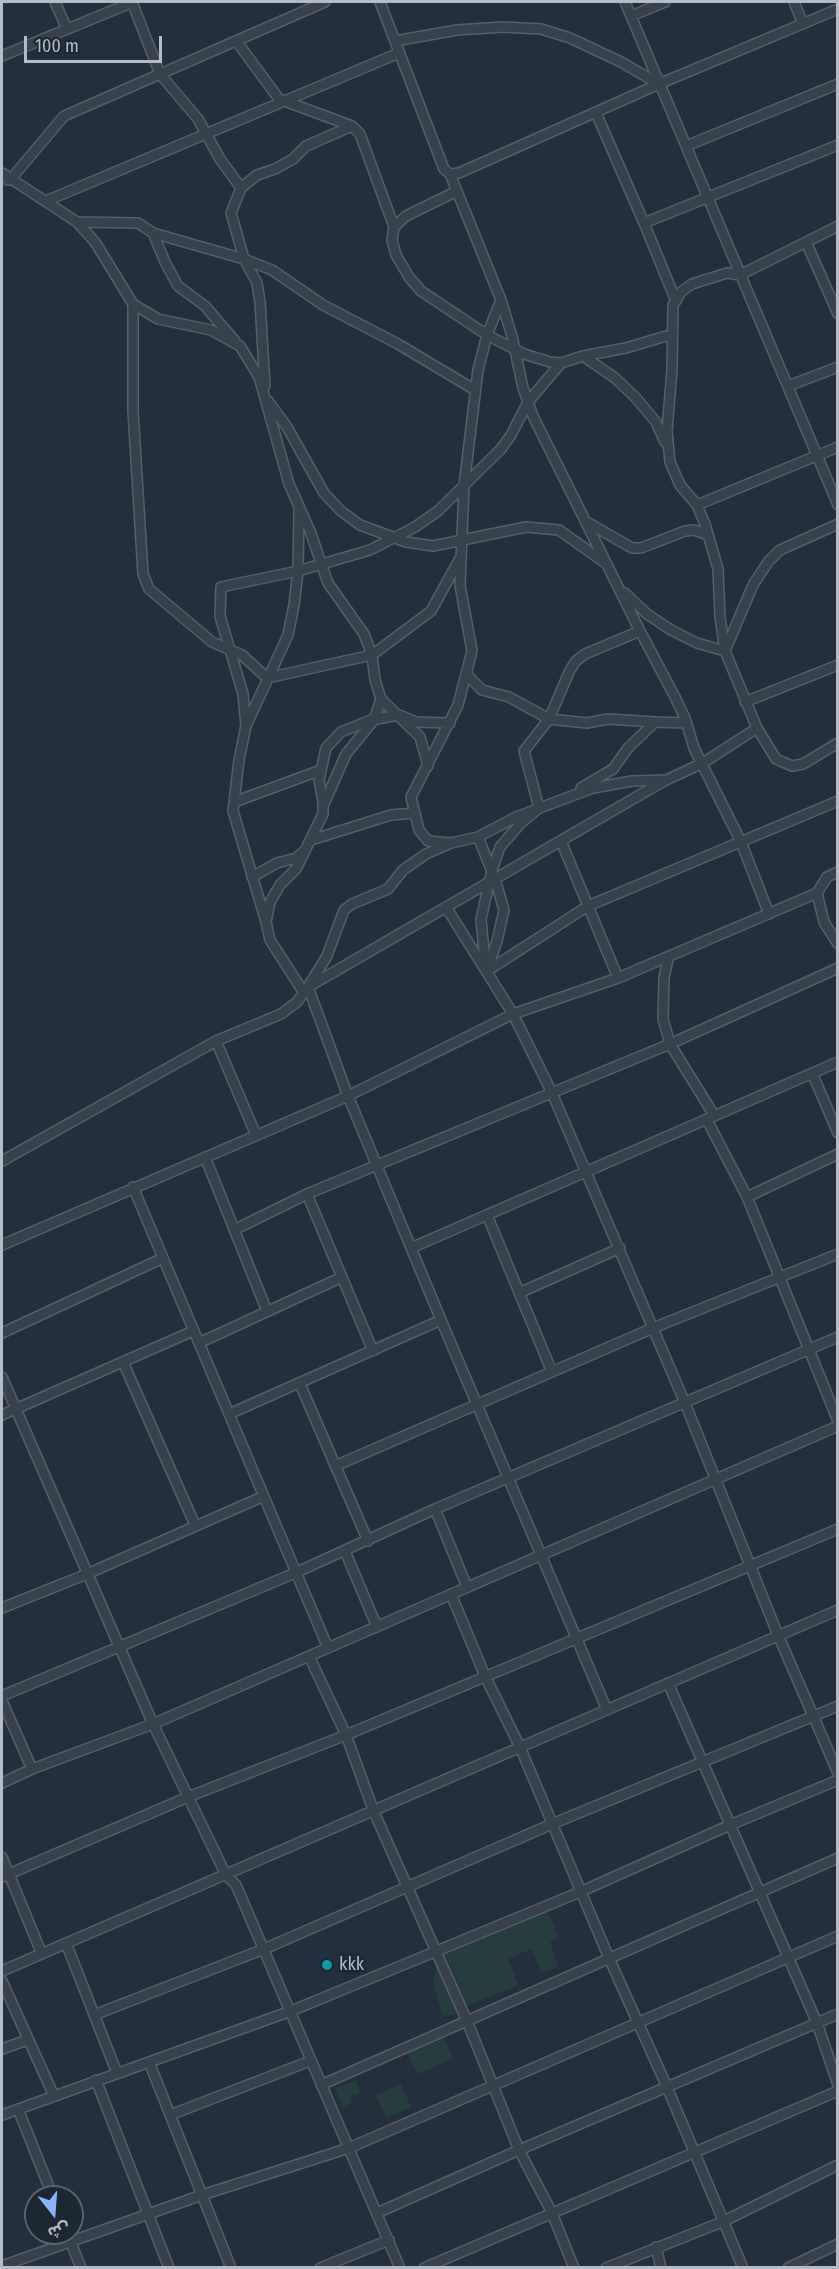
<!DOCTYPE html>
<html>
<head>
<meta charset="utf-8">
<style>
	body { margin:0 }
	#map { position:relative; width:839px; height:2269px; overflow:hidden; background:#242f3e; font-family:"Fira Sans Condensed","Noto Sans Arabic",sans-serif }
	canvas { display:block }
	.frame { position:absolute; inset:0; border:3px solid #b4bcc9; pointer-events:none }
	.north { position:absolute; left:24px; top:2185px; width:60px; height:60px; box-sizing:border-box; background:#1d2633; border:2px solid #59626f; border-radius:50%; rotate:163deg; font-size:16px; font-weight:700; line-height:24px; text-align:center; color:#b4bcc9 }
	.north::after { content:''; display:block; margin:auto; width:21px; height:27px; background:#8ab4f8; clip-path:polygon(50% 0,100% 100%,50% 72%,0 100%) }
	.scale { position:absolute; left:24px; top:36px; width:138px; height:27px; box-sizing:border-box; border:3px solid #b4bcc9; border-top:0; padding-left:8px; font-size:18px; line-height:21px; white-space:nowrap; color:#b4bcc9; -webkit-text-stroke:4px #1d2633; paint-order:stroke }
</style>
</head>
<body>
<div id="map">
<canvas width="839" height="2269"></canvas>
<div class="frame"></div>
<div class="north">ش</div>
<div class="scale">100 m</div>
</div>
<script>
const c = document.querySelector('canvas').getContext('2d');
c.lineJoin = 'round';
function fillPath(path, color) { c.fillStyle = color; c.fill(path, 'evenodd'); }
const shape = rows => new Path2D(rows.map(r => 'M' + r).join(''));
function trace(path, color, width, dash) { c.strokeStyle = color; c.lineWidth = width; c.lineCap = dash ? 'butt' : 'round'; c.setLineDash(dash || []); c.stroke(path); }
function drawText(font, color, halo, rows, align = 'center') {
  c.font = font + ' "Fira Sans Condensed",sans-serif'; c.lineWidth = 4.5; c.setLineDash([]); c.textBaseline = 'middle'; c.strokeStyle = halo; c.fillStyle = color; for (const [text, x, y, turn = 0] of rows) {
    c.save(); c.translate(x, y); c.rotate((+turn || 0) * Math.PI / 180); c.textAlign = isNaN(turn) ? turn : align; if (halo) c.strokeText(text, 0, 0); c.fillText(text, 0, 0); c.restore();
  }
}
const green = shape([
	[546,1908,559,1938,550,1942,558,1967,541,1973,532,1949,508,1959,518,1985,467,2006,444,1951],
	[437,1958,460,2012,443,2017,433,1983],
	[443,2034,453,2059,417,2074,407,2051],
	[356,2081,360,2093,350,2097,352,2103,342,2107,335,2088],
	[401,2084,411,2107,386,2118,376,2095]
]);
const minor = shape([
	[55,2,67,29],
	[132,2,160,74,198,119,220,159,241,188],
	[380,2,444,169,450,174,459,173,659,84,838,9],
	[625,2,838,505],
	[794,2,803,24],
	[631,16,665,2],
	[395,41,457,30,503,27,541,29,570,38,621,62,659,84],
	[237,42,279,99,352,126,360,134,394,227],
	[2,56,133,2],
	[596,113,644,223],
	[686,146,838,84],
	[2,173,77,222,95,242,133,304,158,319,211,330,240,346,259,377,289,484,310,531,328,583,364,634,372,655,375,680,381,699,420,737,428,766],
	[450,174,501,300,512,336,523,388,533,416,640,631,675,697,685,718,694,748,741,842,769,914],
	[7,180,10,180,64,116,325,2],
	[457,191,406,216,394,227,392,240,396,255,409,277,421,291,487,335,524,354,550,362,561,363,583,356,626,348,666,336,672,337],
	[46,201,399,53],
	[77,222,138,223,153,233,244,259,272,270,323,305,398,344,475,390],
	[153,233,165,262,178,286,205,306,235,341],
	[806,242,838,314],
	[501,300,487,335,478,370,464,486,460,585,472,651,458,705,411,797,419,830,428,841,451,843,478,837,516,817,593,788,632,781,666,780],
	[676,301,644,223,838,145],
	[133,304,133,411,143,574,149,589,212,642,242,655,267,678,372,655,431,611,459,560],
	[583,356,615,378,636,398,656,422,665,442],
	[265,386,260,302,257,283,244,259,231,213,241,188,257,175,275,169,293,159,306,146,352,126],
	[788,386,838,367],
	[268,401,287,427,324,493,341,511,360,525,406,542,433,546,526,527,559,530,604,562],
	[697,505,838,447],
	[585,521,632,548,641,548,685,531,694,530,708,535],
	[625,593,647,614,671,630,697,643,725,651,753,585,768,562,780,550,838,524],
	[467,675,482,690,509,697,549,719,587,723,608,719,655,722,628,748,613,769,581,788],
	[745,702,838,665],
	[655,722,686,723],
	[246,726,243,694,220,616,221,587,298,571,370,550,415,527,438,511,501,449,511,435,528,402,561,363],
	[757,728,725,651,720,617,718,569,705,524,697,505,680,485,670,462,667,431,672,370,673,305,681,292,692,284,727,273,740,275,838,226],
	[234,802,321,770],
	[324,804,346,754,374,720,381,699],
	[478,837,495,879,504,910,497,941,487,971],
	[311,840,391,815,414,813],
	[561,841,618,978],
	[451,843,426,854,403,870,388,889,352,904,344,910,327,956,308,987,348,1096,441,1320,607,1710],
	[838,872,827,877,817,893,824,922,838,944],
	[252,877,277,863,296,858,303,852],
	[446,907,513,1014,552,1093,685,1403,778,1635,838,1773],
	[266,922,233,811,239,760,246,726,288,635,294,605,298,571,299,509],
	[668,959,664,978,663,1019,670,1044,714,1115,707,1120,747,1197,838,1421],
	[485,963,481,919,492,870,500,847,520,824,539,808,524,751,549,719,570,670,576,661,585,654,640,631],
	[487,971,588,906,838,801],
	[304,993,270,940,266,922,270,902,280,885,296,869,323,814,323,802,319,780,326,748,341,732,371,720,399,715,416,722,450,723],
	[216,1041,256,1135],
	[812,1073,838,1133],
	[205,1157,267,1311],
	[2,1161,216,1041,281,1014,297,1002,308,987,664,781,703,763,757,728,776,759,792,766,803,764,838,743],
	[133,1187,328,1648],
	[307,1194,373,1351],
	[747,1197,838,1154],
	[487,1215,552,1372],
	[234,1230,307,1194,670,1044,838,968],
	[2,1245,348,1096,513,1014,618,978,817,893],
	[411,1248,838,1062],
	[519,1293,620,1248],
	[2,1333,163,1258],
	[199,1343,342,1277],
	[123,1362,195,1525],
	[2,1377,153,1724,226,1875,236,1885,400,2268],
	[300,1384,368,1541],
	[229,1414,441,1320],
	[2,1415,193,1331],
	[335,1466,653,1328,838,1254],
	[435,1509,467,1587],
	[345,1551,377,1627],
	[451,1594,485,1676,520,1747,609,1958,667,2087,743,2268],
	[2,1608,87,1574,264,1496],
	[309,1656,346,1735,374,1812,467,2021,519,2150,552,2213,574,2268],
	[668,1683,817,2023,838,2085],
	[2,1696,295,1573,435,1509,838,1337],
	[2,1701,32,1769],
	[2,1783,32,1769,153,1724,838,1426],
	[2,1857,41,1952],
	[2,1877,188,1797,346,1735,838,1529],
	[66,1943,117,2073],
	[2,1971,838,1610],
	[2,1981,54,2096],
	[94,2015,264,1949,552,1824,838,1706],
	[2,2049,27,2040],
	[149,2062,231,2268],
	[96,2080,169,2268],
	[321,2085,838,1858],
	[18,2109,53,2197],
	[2,2115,291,2011,580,1892,730,1825,838,1780],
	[170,2115,310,2061],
	[377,2213,519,2150,838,2014],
	[67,2233,81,2268],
	[656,2247,661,2268],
	[2,2266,202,2195,349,2148,838,1936],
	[320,2268,389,2240],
	[424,2268,838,2091],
	[606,2268,722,2222,838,2165],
	[788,2268,838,2244]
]);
const markers = [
	[327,1965,6,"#0f9aa8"]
];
const poiNames = [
	["kkk",339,1965]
];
fillPath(green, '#263c3f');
trace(minor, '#565f6c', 12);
trace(minor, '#38414e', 9);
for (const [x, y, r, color] of markers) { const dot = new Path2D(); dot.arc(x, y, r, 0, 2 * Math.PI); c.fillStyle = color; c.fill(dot); trace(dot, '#1d2633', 2); }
drawText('18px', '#b4bcc9', '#1d2633', poiNames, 'left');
</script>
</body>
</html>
